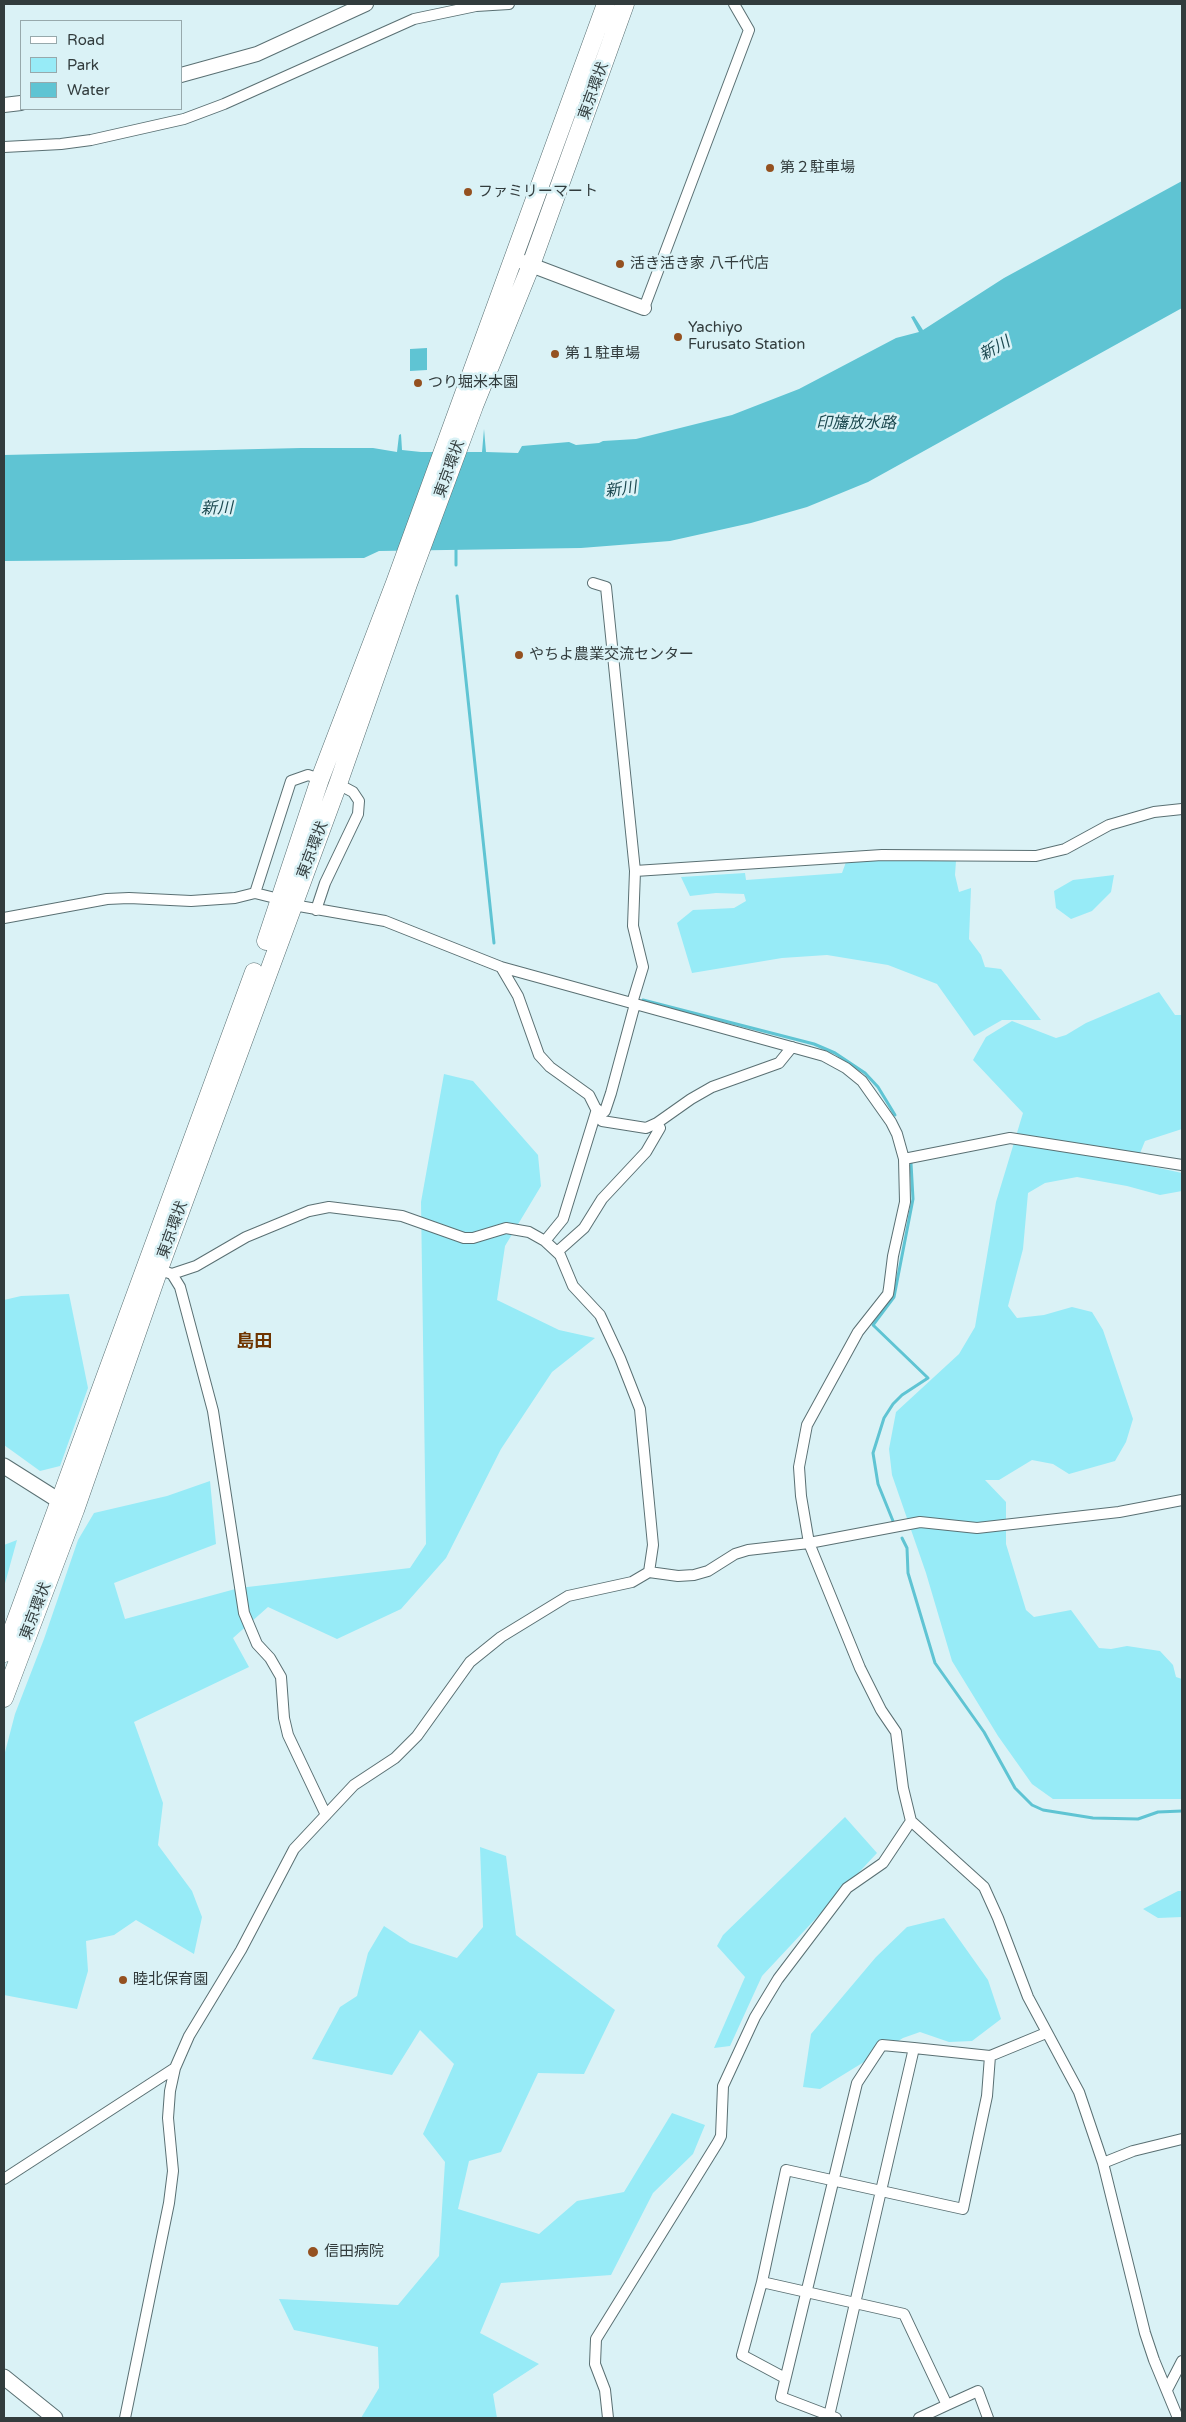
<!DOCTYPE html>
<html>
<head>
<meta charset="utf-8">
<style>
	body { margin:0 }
	#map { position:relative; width:1186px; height:2422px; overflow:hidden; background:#daf2f6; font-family:"Varela Round",sans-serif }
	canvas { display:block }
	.frame { position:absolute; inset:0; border:5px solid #323c3d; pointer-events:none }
	.legend { position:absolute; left:20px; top:20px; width:162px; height:90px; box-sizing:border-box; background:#daf2f6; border:1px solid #97a9ac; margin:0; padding:6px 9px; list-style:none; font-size:15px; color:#323c3d }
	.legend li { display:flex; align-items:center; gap:10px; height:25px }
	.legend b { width:25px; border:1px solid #97a9ac }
</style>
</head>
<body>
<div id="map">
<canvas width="1186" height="2422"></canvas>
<div class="frame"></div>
<ul class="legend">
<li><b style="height:6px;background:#fff"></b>Road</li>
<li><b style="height:14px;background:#97ebf7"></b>Park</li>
<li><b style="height:14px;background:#5fc4d3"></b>Water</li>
</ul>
</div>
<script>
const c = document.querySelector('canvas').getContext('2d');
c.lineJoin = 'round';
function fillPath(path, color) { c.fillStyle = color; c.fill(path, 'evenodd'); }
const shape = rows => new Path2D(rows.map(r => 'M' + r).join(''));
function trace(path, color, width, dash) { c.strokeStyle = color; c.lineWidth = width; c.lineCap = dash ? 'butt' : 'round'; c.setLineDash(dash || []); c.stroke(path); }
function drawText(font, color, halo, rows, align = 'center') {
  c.font = font + ' "Varela Round","Noto Sans JP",sans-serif'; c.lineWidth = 5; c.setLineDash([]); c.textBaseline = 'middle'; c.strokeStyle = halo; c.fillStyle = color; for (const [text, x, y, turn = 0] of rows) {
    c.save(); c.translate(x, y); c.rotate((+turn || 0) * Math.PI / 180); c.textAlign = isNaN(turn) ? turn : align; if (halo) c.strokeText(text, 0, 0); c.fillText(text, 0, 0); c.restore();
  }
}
const green = shape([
	[916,859,956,861,955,875,959,892,971,888,969,939,981,955,985,967,1001,969,1041,1020,1002,1020,974,1036,937,984,888,965,827,955,782,958,692,973,677,923,693,910,734,908,746,901,744,894,716,893,690,896,681,877,745,873,746,880,842,873,846,862],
	[1114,875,1111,892,1092,911,1071,919,1056,908,1054,891,1073,880],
	[1159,992,1175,1015,1182,1015,1182,1129,1145,1141,1136,1163,1182,1173,1182,1191,1160,1195,1127,1186,1077,1177,1045,1183,1028,1193,1023,1249,1008,1306,1017,1318,1044,1315,1072,1307,1092,1312,1103,1330,1133,1419,1126,1442,1115,1461,1069,1474,1053,1464,1032,1460,999,1480,985,1480,1006,1502,1006,1544,1026,1610,1034,1617,1071,1610,1099,1648,1111,1649,1127,1646,1160,1651,1173,1665,1176,1677,1182,1679,1182,1799,1053,1799,1032,1784,998,1736,952,1661,926,1573,892,1475,889,1449,896,1412,959,1354,975,1327,996,1202,1023,1113,973,1060,986,1037,1012,1021,1056,1038,1066,1035,1086,1023],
	[444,1074,473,1081,538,1155,541,1186,505,1246,497,1300,559,1330,595,1338,552,1372,501,1449,446,1558,401,1609,337,1639,268,1607,233,1638,249,1667,134,1722,163,1803,158,1845,192,1891,202,1917,194,1954,136,1920,114,1935,86,1941,88,1971,77,2009,4,1995,4,1756,15,1714,44,1639,78,1540,94,1513,167,1496,210,1481,216,1544,114,1583,125,1619,239,1588,410,1568,426,1544,421,1202],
	[69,1294,88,1388,60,1466,40,1471,4,1445,4,1300,21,1296],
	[17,1540,4,1587,4,1545],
	[845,1817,877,1853,762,1976,730,2046,714,2048,745,1977,717,1946,723,1935],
	[480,1847,506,1856,516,1935,615,2010,584,2074,538,2073,501,2152,469,2161,458,2209,539,2234,577,2201,624,2192,672,2113,705,2125,693,2154,653,2193,611,2275,501,2283,480,2333,539,2364,493,2394,497,2418,361,2418,379,2388,378,2347,294,2330,279,2299,398,2305,439,2256,445,2162,423,2134,454,2064,420,2030,392,2075,312,2059,340,2007,357,1996,368,1953,384,1926,410,1943,457,1958,483,1927],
	[1178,1891,1182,1891,1182,1917,1158,1918,1143,1909],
	[944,1918,988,1980,1001,2019,972,2041,949,2042,920,2032,903,2038,820,2089,803,2087,811,2034,876,1957,907,1927]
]);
const water = shape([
	[1182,181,1182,308,868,482,807,507,751,523,670,541,581,548,379,551,364,558,4,561,4,455,301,448,373,448,397,452,399,435,401,434,402,450,421,452,482,452,484,429,486,452,518,453,522,446,569,442,576,445,599,443,603,441,636,439,732,415,799,389,896,338,919,332,911,317,914,316,923,330,1004,278],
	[427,348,427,370,410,371,410,349]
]);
const stream = shape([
	[456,548,456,565],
	[457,596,494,943],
	[643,1000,814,1044,835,1053,865,1073,878,1087,895,1115],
	[893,1521,878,1484,873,1453,884,1418,893,1404,902,1395,928,1378,873,1325,894,1297,913,1199,911,1163],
	[902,1538,907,1548,908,1573,935,1663,984,1732,1015,1788,1032,1805,1043,1810,1093,1818,1138,1819,1158,1812,1182,1811]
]);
const street = shape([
	[4,147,61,144,91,140,184,119,224,104,414,19,476,6,509,4],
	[644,308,749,30,734,4],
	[593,583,606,587,635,871,633,926,643,967,632,1003],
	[635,871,882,855,1036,856,1065,849,1109,825,1154,812,1182,809],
	[255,893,291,781,308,775,320,779],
	[299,906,385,921,501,967,824,1056,846,1068,862,1081,891,1122,897,1134,904,1159,905,1202,893,1256,889,1288,888,1294,858,1332,807,1425,799,1467,801,1496,809,1543,860,1668,881,1710,896,1732,903,1788,911,1821,984,1887,998,1918,1028,1997,1079,2092,1103,2163,1145,2333,1154,2360,1178,2418],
	[316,910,325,883,358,814,359,801,353,792,338,784],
	[4,918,107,899,129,898,191,901,235,898,255,893,271,897],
	[501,967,518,996,539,1055,550,1067,589,1095,602,1121,646,1128,657,1123,691,1099,712,1087,779,1063,792,1047],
	[600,1115,605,1111,611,1093,635,1004],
	[904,1159,1010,1138,1182,1165],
	[545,1241,563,1219,597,1109],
	[557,1252,584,1228,602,1199,646,1152,660,1128,657,1123],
	[166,1272,172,1274,180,1287,213,1411,244,1613,257,1644,270,1658,281,1677,284,1718,288,1735,326,1815],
	[172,1274,196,1266,246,1237,309,1211,329,1207,402,1216,464,1238,473,1238,506,1228,529,1232,545,1241,560,1255,573,1286,600,1315,620,1358,640,1409,653,1545,649,1572],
	[1103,2163,1133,2151,1182,2139],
	[4,2179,175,2068],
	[762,2282,742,2355,785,2378],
	[1168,2388,1182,2361],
	[947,2405,978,2391,988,2418],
	[829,2416,914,2048,990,2056,1046,2033],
	[125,2418,169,2203,173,2171,168,2118,170,2091,175,2068,189,2036,241,1950,294,1849,354,1785,395,1758,417,1736,470,1662,501,1637,568,1596,632,1582,649,1572,678,1576,694,1575,708,1571,735,1554,748,1550,809,1543,920,1522,977,1528,1119,1512,1182,1500],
	[608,2418,605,2390,595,2364,596,2339,718,2142,721,2136,723,2086,755,2017,778,1979,847,1888,883,1863,911,1821],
	[836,2418,781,2397,857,2083,882,2045,914,2048],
	[919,2418,947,2405,904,2314,762,2282,786,2170,963,2209,987,2096,990,2056]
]);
const secondary = shape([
	[181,75,257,54,366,4],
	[4,105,21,103],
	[515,259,644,308]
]);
const primary = shape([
	[4,1466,69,1507],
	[4,2377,55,2418]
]);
const highway = shape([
	[266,941,320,779,395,583,606,4],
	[4,1653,254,972],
	[4,1698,75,1510,159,1269,338,784,408,584,474,406,531,265,625,4]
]);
const markers = [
	[770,168,5,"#945120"],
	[468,192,5,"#945120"],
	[620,264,5,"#945120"],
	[678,337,5,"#945120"],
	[555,354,5,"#945120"],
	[418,383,5,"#945120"],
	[519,655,5,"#945120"],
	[123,1980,5,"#945120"],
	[313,2252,6,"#945120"]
];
const streetNames = [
	["東京環状",594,91,-70],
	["東京環状",450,469,-70],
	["東京環状",313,850,-69],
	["東京環状",173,1230,-70],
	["東京環状",36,1611,-69]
];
const poiNames = [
	["第２駐車場",780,168],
	["ファミリーマート",478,192],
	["活き活き家 八千代店",630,264],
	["Yachiyo",688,328],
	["Furusato Station",688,345],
	["第１駐車場",565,354],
	["つり堀米本園",428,383],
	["やちよ農業交流センター",529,655],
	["睦北保育園",133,1980],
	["信田病院",324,2252]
];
const waterNames = [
	["新川",995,349,-29],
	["印旛放水路",856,424],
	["新川",621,490,-8],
	["新川",217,509,-1]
];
const quarterNames = [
	["島田",254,1342]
];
fillPath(green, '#97ebf7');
fillPath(water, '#5fc4d3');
trace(stream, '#5fc4d3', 3);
trace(street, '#5a7073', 12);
trace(secondary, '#5a7073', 16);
trace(primary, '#5a7073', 17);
trace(highway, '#5a7073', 19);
trace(street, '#fff', 10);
trace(secondary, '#fff', 14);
trace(primary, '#fff', 15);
trace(highway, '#fff', 18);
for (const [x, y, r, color] of markers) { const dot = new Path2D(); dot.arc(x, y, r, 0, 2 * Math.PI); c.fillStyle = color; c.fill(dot); trace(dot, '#daf2f6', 2); }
drawText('15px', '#323c3d', '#daf2f6', streetNames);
drawText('15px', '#323c3d', '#daf2f6', poiNames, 'left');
drawText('italic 16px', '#1c4950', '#daf2f6', waterNames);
drawText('bold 18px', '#6e3400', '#daf2f6', quarterNames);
</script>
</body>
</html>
